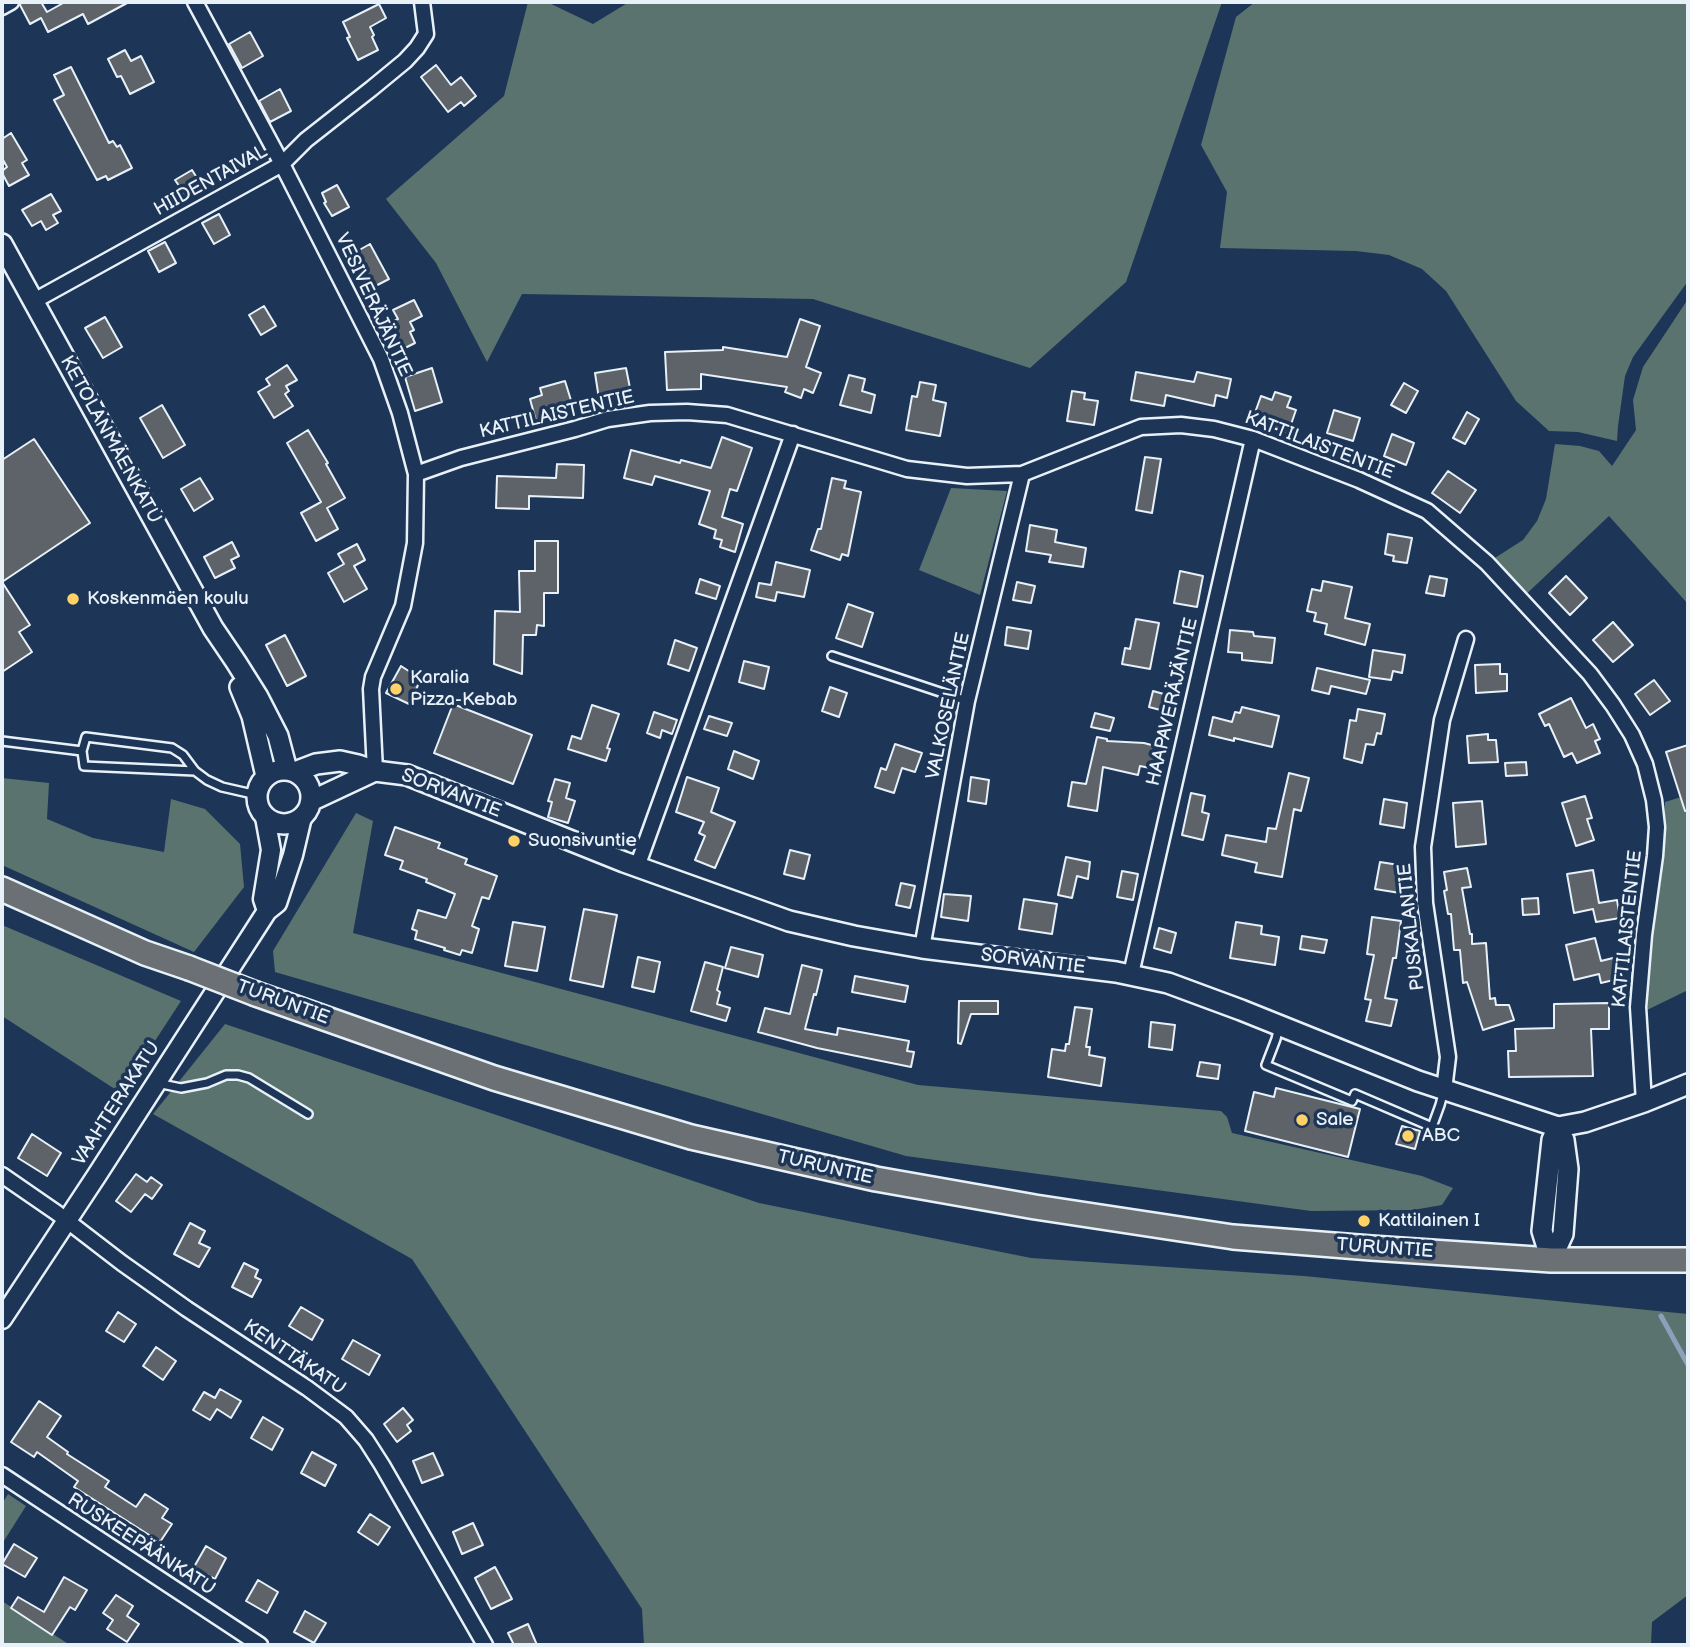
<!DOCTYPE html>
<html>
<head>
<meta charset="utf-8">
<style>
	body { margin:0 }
	#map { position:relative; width:1690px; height:1647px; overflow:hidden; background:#1d3557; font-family:"Balsamiq Sans",sans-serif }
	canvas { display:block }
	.frame { position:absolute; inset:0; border:4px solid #e8f1f8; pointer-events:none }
</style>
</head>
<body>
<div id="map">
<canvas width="1690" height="1647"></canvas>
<div class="frame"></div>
</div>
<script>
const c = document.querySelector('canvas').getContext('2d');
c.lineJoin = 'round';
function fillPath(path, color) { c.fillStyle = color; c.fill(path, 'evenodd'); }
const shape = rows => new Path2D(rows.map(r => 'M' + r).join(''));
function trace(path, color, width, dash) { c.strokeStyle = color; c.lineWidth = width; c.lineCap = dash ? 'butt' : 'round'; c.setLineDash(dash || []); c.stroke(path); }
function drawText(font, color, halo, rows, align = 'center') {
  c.font = font + ' "Balsamiq Sans",sans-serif'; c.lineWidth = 7; c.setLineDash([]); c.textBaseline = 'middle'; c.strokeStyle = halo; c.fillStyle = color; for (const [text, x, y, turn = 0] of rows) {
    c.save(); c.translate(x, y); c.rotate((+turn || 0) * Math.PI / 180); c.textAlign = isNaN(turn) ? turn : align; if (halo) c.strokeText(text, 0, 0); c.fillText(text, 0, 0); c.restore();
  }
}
const green = shape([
	[528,2,547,2,593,24,629,2,1222,2,1126,282,1030,368,813,299,522,294,487,362,436,263,386,199,504,96],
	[1255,2,1686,2,1688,8,1688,281,1633,357,1625,376,1618,426,1617,441,1578,432,1549,431,1516,401,1446,291,1422,269,1389,255,1356,251,1220,248,1227,192,1201,145,1236,17],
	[1688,299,1688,604,1609,516,1520,600,1487,563,1523,540,1537,521,1546,499,1555,444,1580,446,1599,451,1612,466,1636,430,1633,400,1643,367],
	[951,488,1007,491,980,595,919,570],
	[2,778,49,783,47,819,93,838,164,852,171,799,205,809,240,844,244,887,194,952,2,865],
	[1688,795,1688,990,1647,1010,1652,934,1663,859,1665,802],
	[356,813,373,821,353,933,918,1085,1221,1111,1227,1117,1232,1133,1422,1176,1453,1188,1442,1205,1413,1210,1311,1211,906,1156,275,972,273,951],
	[2,925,181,1001,121,1093,2,1016],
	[225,1024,759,1203,1031,1258,1304,1276,1688,1314,1688,1595,1652,1622,1651,1645,644,1645,642,1609,412,1259,153,1114],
	[8,1494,26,1506,2,1544,2,1504],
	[2,1601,70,1645,2,1645]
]);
const stream = shape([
	[1661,1316,1688,1365]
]);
const building = shape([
	[21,2,41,2,47,12,65,2,129,2,88,24,83,14,48,32,41,18,30,24,20,5,21,2],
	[379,4,386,18,370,27,374,35,372,37,378,50,358,60,347,38,350,37,343,22,379,4],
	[250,32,263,56,242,68,229,44,250,32],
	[125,50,131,61,141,56,154,82,130,94,121,76,117,77,108,59,125,50],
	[436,65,451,85,461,77,476,96,464,106,461,102,448,112,421,77,436,65],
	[71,67,109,143,113,141,117,147,120,145,132,168,108,180,106,176,97,180,54,100,64,95,54,75,71,67],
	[280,89,291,111,270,122,259,101,280,89],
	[11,133,27,160,22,163,29,175,9,186,2,173,2,171,7,167,2,158,2,139,11,133],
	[192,170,204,189,188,199,175,180,192,170],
	[337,185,349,207,332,216,324,203,326,202,322,193,337,185],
	[51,194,61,211,53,215,58,223,46,230,41,221,32,226,22,210,51,194],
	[219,214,230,235,214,244,202,223,219,214],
	[165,242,176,263,159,272,148,251,165,242],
	[370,244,389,279,364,292,345,258,370,244],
	[414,300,422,316,410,322,414,330,410,332,415,343,395,353,382,327,398,319,393,310,414,300],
	[264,306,276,326,261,335,249,315,264,306],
	[105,317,122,347,103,358,85,328,105,317],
	[800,319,820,326,806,367,821,373,813,393,804,389,801,398,785,392,787,387,701,374,701,389,667,390,665,352,723,350,723,347,787,357,800,319],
	[287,365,297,380,286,386,289,391,285,394,293,406,274,418,258,392,270,385,266,379,287,365],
	[432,368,442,402,415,411,405,377,432,368],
	[626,368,631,393,599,399,595,373,626,368],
	[1136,372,1194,382,1197,372,1231,379,1227,398,1216,395,1214,406,1166,395,1164,406,1131,400,1136,372],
	[849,375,865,379,862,391,875,395,871,413,840,405,849,375],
	[565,381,574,410,536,421,530,399,542,395,540,388,565,381],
	[920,382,936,385,933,400,946,403,940,436,906,430,912,396,917,397,920,382],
	[1404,383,1418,391,1406,413,1391,405,1404,383],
	[1072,391,1085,393,1084,399,1098,401,1094,425,1067,421,1072,391],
	[1275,392,1291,397,1287,407,1296,410,1288,433,1252,421,1261,396,1272,400,1275,392],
	[162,405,185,445,163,458,140,418,162,405],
	[1334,410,1360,418,1353,441,1327,433,1334,410],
	[1467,412,1479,419,1465,444,1453,438,1467,412],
	[308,430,328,463,326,464,345,498,327,508,338,529,316,541,301,513,321,502,287,443,308,430],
	[1392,434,1414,443,1406,465,1384,456,1392,434],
	[722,437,752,448,737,491,730,489,722,517,743,524,735,552,720,547,722,540,714,538,716,530,699,524,710,491,655,476,652,485,624,478,631,450,680,463,681,460,711,468,722,437],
	[34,439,90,523,2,582,2,460,34,439],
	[1145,457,1161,459,1152,513,1136,510,1145,457],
	[557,464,584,465,583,498,529,496,529,509,496,508,497,476,556,478,557,464],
	[1448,471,1476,490,1460,513,1432,493,1448,471],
	[200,478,213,499,194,511,181,489,200,478],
	[832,478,846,481,844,488,861,492,848,556,842,554,840,560,811,550,818,529,821,529,832,478],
	[1030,525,1057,530,1055,542,1086,548,1083,567,1049,562,1051,555,1026,551,1030,525],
	[1388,534,1412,538,1407,563,1393,561,1394,556,1385,554,1388,534],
	[535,541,558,541,558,593,544,593,544,626,537,625,536,635,523,635,522,674,494,664,495,611,520,612,519,571,535,571,535,541],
	[232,542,239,556,231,560,235,568,215,578,204,557,232,542],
	[357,544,365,560,354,566,367,589,344,602,328,573,344,564,338,554,357,544],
	[776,562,810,570,804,597,777,592,775,601,756,597,759,583,771,585,776,562],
	[1180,571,1203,576,1197,607,1174,603,1180,571],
	[1430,576,1447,579,1444,596,1426,593,1430,576],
	[1566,576,1587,598,1570,615,1549,593,1566,576],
	[700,579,720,586,716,599,696,593,700,579],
	[1323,581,1352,587,1345,618,1370,624,1365,645,1325,634,1327,624,1314,621,1316,613,1307,611,1312,589,1321,591,1323,581],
	[2,582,30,625,19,632,32,652,2,672,2,582],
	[1017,582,1035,586,1031,603,1013,600,1017,582],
	[848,604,873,613,862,647,836,638,848,604],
	[1136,619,1159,623,1150,669,1122,664,1125,648,1130,649,1136,619],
	[1613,622,1633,645,1613,662,1593,640,1613,622],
	[1007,627,1031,631,1028,649,1005,645,1007,627],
	[1230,630,1253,632,1254,636,1275,638,1272,663,1242,660,1242,653,1228,652,1230,630],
	[285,635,306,676,287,686,266,645,285,635],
	[675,640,697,648,689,671,668,664,675,640],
	[1373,650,1405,655,1402,673,1393,671,1391,680,1369,677,1373,650],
	[744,661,769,667,764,689,739,682,744,661],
	[1500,664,1500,674,1507,674,1507,691,1476,693,1475,665,1500,664],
	[401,666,421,679,409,704,386,693,401,666],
	[1317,668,1370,680,1366,694,1331,686,1329,694,1312,690,1317,668],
	[1654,680,1670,701,1650,715,1635,694,1654,680],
	[830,687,847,693,839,717,822,711,830,687],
	[1153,691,1171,696,1168,712,1149,707,1153,691],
	[1571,698,1586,728,1593,724,1600,739,1595,741,1600,753,1577,763,1572,753,1564,757,1549,724,1545,726,1539,714,1571,698],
	[453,704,532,735,513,784,434,753,453,704],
	[592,705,619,714,607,748,610,749,606,761,568,749,572,736,581,739,592,705],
	[1242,707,1279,716,1272,747,1234,738,1234,741,1209,735,1213,717,1232,722,1235,712,1240,713,1242,707],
	[1358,709,1385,714,1381,734,1377,733,1374,745,1366,744,1362,763,1344,758,1350,720,1356,721,1358,709],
	[654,712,677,720,672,734,662,730,660,738,647,733,654,712],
	[1095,713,1114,718,1110,731,1091,727,1095,713],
	[709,716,732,723,727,736,704,729,709,716],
	[1488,734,1488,740,1496,740,1498,762,1469,763,1467,736,1488,734],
	[1097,737,1107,739,1107,741,1144,743,1159,747,1155,769,1140,766,1138,775,1103,767,1097,811,1068,806,1072,782,1086,784,1097,737],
	[895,744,922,753,915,772,902,768,894,793,875,787,881,768,886,770,895,744],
	[1688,745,1688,811,1685,811,1666,752,1688,745],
	[734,751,759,761,753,779,728,769,734,751],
	[1526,762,1527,775,1506,776,1505,763,1526,762],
	[1289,773,1309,778,1301,811,1294,809,1282,877,1255,872,1257,863,1222,855,1226,835,1266,842,1268,828,1276,829,1289,773],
	[687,777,719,788,711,812,735,822,715,868,695,860,705,836,699,833,704,822,676,812,687,777],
	[971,777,989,780,986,804,968,801,971,777],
	[555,779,570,783,566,798,575,801,568,823,548,817,552,802,548,801,555,779],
	[1191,793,1205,796,1202,812,1209,814,1203,840,1182,835,1191,793],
	[1585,796,1592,818,1587,819,1594,840,1576,846,1562,803,1585,796],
	[1384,799,1407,803,1404,828,1380,824,1384,799],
	[1482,801,1486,844,1456,847,1453,803,1482,801],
	[395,827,440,843,438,848,467,859,465,864,497,876,489,899,482,897,472,926,479,929,472,953,462,950,460,955,444,950,445,948,415,939,417,931,412,929,418,910,446,918,455,894,426,882,427,879,400,869,403,861,385,855,395,827],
	[790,850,810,855,804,879,784,874,790,850],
	[1066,857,1090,862,1088,879,1077,876,1072,898,1058,895,1066,857],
	[1380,862,1405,866,1400,893,1375,889,1380,862],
	[1467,868,1471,887,1462,888,1470,934,1472,934,1472,944,1486,943,1490,999,1495,998,1496,1005,1509,1005,1514,1020,1483,1030,1467,982,1463,983,1460,950,1454,950,1451,914,1448,914,1444,891,1447,890,1444,872,1467,868],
	[1593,870,1599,903,1617,900,1620,918,1596,922,1593,909,1574,913,1567,874,1593,870],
	[1122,871,1138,874,1133,900,1117,897,1122,871],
	[901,883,915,886,910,908,896,905,901,883],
	[944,894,971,896,968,921,941,917,944,894],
	[1538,898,1539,914,1523,915,1522,899,1538,898],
	[1024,899,1057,904,1052,934,1019,929,1024,899],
	[584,909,617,915,603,987,570,980,584,909],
	[1372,917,1401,921,1396,958,1393,958,1385,998,1397,1000,1391,1026,1366,1021,1371,1000,1365,999,1374,955,1367,954,1372,917],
	[513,922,545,927,537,971,505,966,513,922],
	[1236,922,1262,926,1261,934,1279,937,1275,965,1230,958,1236,922],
	[1159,928,1176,933,1171,953,1154,948,1159,928],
	[1302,936,1327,940,1324,953,1300,949,1302,936],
	[1595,938,1601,961,1617,957,1622,978,1601,983,1599,974,1574,980,1566,945,1595,938],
	[731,947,763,955,758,977,725,968,731,947],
	[638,957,660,962,654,992,632,987,638,957],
	[705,962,723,967,717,990,720,992,717,1004,730,1008,726,1021,691,1011,705,962],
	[802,965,822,970,816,995,814,994,805,1029,837,1035,838,1028,909,1041,907,1051,914,1052,911,1067,817,1048,758,1032,765,1008,790,1014,802,965],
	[855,976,908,986,905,1002,852,992,855,976],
	[959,1001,998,1001,998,1014,971,1014,961,1044,958,1043,959,1001],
	[1609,1003,1609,1029,1591,1029,1593,1076,1509,1077,1508,1051,1516,1051,1515,1029,1554,1028,1554,1004,1609,1003],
	[1075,1007,1092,1009,1086,1047,1090,1047,1089,1055,1105,1058,1101,1086,1048,1077,1052,1049,1065,1051,1066,1044,1069,1044,1075,1007],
	[1151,1022,1175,1025,1172,1050,1149,1047,1151,1022],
	[1200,1062,1220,1065,1218,1079,1197,1076,1200,1062],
	[1276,1088,1360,1109,1348,1157,1245,1131,1254,1092,1274,1097,1276,1088],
	[1402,1126,1420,1131,1415,1149,1396,1144,1402,1126],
	[32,1134,61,1153,47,1176,18,1158,32,1134],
	[136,1174,147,1182,151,1177,162,1185,152,1199,145,1194,131,1212,116,1201,136,1174],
	[190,1223,205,1231,199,1243,210,1248,199,1267,174,1254,190,1223],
	[244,1263,258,1270,255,1277,261,1280,252,1297,232,1287,244,1263],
	[301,1307,323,1320,312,1340,289,1326,301,1307],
	[118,1312,136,1324,124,1342,106,1331,118,1312],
	[353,1340,380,1355,369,1375,342,1359,353,1340],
	[156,1347,176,1361,163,1380,143,1366,156,1347],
	[220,1389,241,1401,231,1418,217,1409,210,1420,193,1410,204,1392,215,1398,220,1389],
	[39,1401,61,1416,47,1437,68,1452,67,1454,109,1481,105,1487,136,1507,145,1494,168,1509,162,1518,172,1524,160,1542,74,1487,78,1481,37,1452,34,1457,11,1442,39,1401],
	[403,1408,413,1420,407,1425,411,1431,397,1442,384,1424,403,1408],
	[263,1417,283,1429,272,1450,251,1438,263,1417],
	[312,1452,336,1465,325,1486,301,1473,312,1452],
	[433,1453,443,1475,422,1483,413,1461,433,1453],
	[370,1514,390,1527,378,1545,358,1532,370,1514],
	[473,1523,483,1545,462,1554,453,1532,473,1523],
	[14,1544,37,1558,25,1577,2,1564,14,1544],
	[206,1546,226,1558,215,1579,194,1567,206,1546],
	[495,1567,512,1599,491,1609,475,1578,495,1567],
	[64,1577,87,1590,75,1610,70,1607,52,1635,11,1608,18,1597,44,1612,64,1577],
	[258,1580,278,1592,267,1613,246,1601,258,1580],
	[116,1595,133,1606,127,1616,139,1624,127,1642,107,1629,113,1620,103,1613,116,1595],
	[305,1611,326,1623,314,1643,294,1632,305,1611],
	[528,1624,537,1645,514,1645,508,1633,528,1624]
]);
const service = shape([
	[832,656,967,701],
	[2,741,82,751],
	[195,771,84,766,82,751,86,737,172,748,183,755,195,771,207,780,222,787,257,795],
	[1279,1026,1276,1039,1266,1065,1352,1101,1355,1094,1432,1127,1440,1105,1444,1090],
	[157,1083,181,1088,207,1083,226,1075,238,1075,249,1078,308,1114]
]);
const minor = shape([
	[195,2,282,164,381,359,400,413,416,474,415,543,403,606,373,677,371,689,375,771],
	[2,7,11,2],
	[34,301,282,164,306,140,371,89,405,61,417,48,426,34,422,2],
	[416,474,461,458,575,429,608,419,650,413,687,412,727,415,907,469,967,476,1022,474,1141,427,1181,425,1214,429,1253,439,1359,480,1427,511,1487,563,1590,674,1613,705,1632,735,1645,764,1654,800,1657,827,1655,856,1644,935,1638,1007,1644,1102],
	[637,867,793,434],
	[922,948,967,701,1022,474],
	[1131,974,1253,439],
	[1444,1090,1448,1057,1425,903,1423,847,1442,720,1466,639],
	[2,1175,57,1213,122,1263,187,1309,307,1388,346,1417,366,1440,382,1465,485,1645],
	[2,1475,260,1645]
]);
const tertiary = shape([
	[265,817,271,850,263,899,267,911],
	[2,1319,97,1175,267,911,277,903,293,855,302,817]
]);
const secondary = shape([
	[2,244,213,628,236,662,258,697,278,736,287,770],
	[240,687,252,716,266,776],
	'257 797a27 27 0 1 1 54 0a27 27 0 1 1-54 0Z',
	[295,772,316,764,340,761,358,765,375,771,407,775,624,862,789,921,854,936,922,948,1116,972,1168,983,1241,1010,1418,1081,1558,1127,1585,1122,1644,1102,1688,1084],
	[311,801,375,771],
	[1551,1260,1563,1234,1568,1169,1564,1140,1558,1127],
	[1551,1260,1542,1231,1552,1140,1558,1127]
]);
const trunk = shape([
	[2,889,145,953,189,968],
	[256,994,494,1078,691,1137,876,1179,1035,1207,1233,1237,1371,1248,1551,1260,1688,1260]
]);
const trunkBridge = shape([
	[189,968,256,994]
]);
const markers = [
	[73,599,7,"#ffd166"],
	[396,689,7,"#ffd166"],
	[514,841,7,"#ffd166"],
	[1302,1120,7,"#ffd166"],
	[1408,1136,7,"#ffd166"],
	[1364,1221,7,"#ffd166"]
];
const streetNames = [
	["HIIDENTAIVAL",211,181,-29],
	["VESIVERÄJÄNTIE",373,305,65],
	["KATTILAISTENTIE",557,415,-13],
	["KETOLANMÄENKATU",110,440,61],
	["KATTILAISTENTIE",1319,446,21],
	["HAAPAVERÄJÄNTIE",1173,702,-77],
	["VALKOSELÄNTIE",949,706,-78],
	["SORVANTIE",451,794,21],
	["PUSKALANTIE",1412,927,-96],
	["KATTILAISTENTIE",1628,929,-84],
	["SORVANTIE",1033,962,7],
	["TURUNTIE",283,1003,20],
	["VAAHTERAKATU",117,1104,-57],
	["TURUNTIE",825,1168,13],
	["TURUNTIE",1385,1249,4],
	["KENTTÄKATU",294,1358,34],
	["RUSKEEPÄÄNKATU",141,1545,33]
];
const poiNames = [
	["Koskenmäen koulu",87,599],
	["Karalia",410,678],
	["Pizza-Kebab",410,700],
	["Suonsivuntie",528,841],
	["Sale",1316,1120],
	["ABC",1422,1136],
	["Kattilainen I",1378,1221]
];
fillPath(green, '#5b736f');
trace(stream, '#8aa1ba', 5);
fillPath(building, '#5d6369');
trace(building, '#e8f1f8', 2);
trace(service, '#e8f1f8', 12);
trace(minor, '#e8f1f8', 19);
trace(tertiary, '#e8f1f8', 23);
trace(secondary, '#e8f1f8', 24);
trace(trunk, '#e8f1f8', 28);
trace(service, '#1d3557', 7);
trace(minor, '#1d3557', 14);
trace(tertiary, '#1d3557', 18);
trace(secondary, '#1d3557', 19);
trace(trunk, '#6b7074', 23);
trace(trunkBridge, '#e8f1f8', 28, []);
trace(trunkBridge, '#6b7074', 23);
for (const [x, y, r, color] of markers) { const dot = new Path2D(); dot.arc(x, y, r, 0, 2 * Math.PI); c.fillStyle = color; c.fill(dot); trace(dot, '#1d3557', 2.5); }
drawText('19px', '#e8f1f8', '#1d3557', streetNames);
drawText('19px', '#e8f1f8', '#1d3557', poiNames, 'left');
</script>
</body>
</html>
